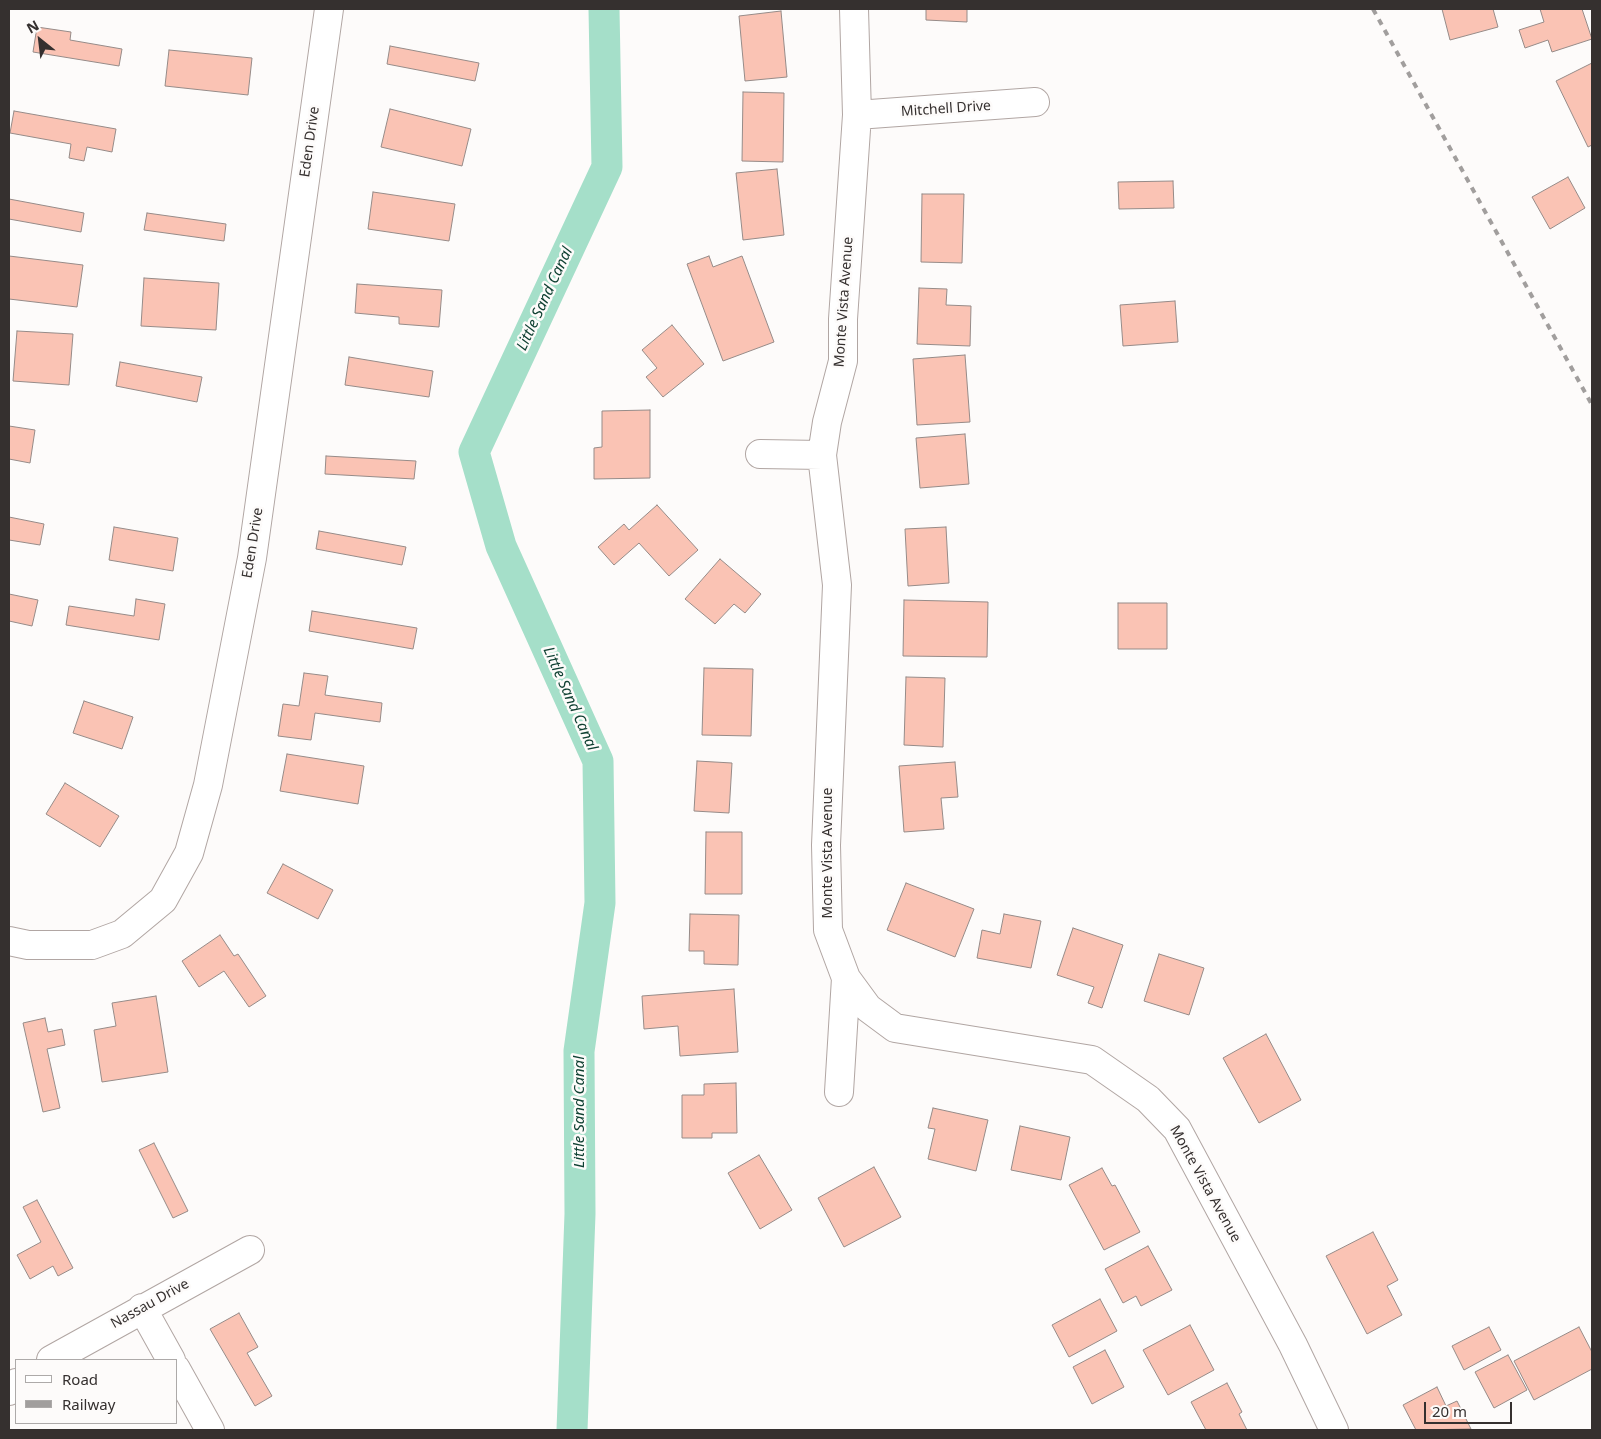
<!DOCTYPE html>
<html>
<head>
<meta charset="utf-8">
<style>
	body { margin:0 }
	#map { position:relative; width:1601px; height:1439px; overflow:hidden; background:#fdfbfa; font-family:"Noto Sans",sans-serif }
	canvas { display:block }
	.frame { position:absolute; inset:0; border:10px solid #35302f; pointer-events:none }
	.legend { position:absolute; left:15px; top:1359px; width:162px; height:65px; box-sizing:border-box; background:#fdfbfa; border:1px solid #adaaa9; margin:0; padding:6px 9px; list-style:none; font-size:15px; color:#35302f }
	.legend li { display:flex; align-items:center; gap:10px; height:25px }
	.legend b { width:25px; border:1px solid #adaaa9 }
	.north { position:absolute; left:15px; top:15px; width:50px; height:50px; -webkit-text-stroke:4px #fdfbfa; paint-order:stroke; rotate:331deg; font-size:14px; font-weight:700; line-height:20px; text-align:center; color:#35302f }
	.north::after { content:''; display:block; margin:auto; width:18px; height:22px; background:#35302f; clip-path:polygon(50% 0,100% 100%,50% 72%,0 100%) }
	.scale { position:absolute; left:1424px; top:1402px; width:88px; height:22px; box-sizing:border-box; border:2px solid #35302f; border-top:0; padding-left:6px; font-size:15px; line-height:18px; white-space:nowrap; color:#35302f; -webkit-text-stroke:4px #fdfbfa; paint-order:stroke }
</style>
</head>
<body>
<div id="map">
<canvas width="1601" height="1439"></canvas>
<div class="frame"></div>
<ul class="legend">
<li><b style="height:6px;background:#fff"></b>Road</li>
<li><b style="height:6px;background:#a19e9d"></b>Railway</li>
</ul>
<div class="north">N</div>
<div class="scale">20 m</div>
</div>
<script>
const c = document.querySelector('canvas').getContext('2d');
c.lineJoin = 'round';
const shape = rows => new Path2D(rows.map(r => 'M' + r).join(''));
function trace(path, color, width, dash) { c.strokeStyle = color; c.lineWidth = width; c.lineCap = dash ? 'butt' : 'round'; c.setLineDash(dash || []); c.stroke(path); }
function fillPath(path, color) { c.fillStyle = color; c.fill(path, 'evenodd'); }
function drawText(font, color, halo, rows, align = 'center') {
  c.font = font + ' "Noto Sans",sans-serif'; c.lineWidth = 5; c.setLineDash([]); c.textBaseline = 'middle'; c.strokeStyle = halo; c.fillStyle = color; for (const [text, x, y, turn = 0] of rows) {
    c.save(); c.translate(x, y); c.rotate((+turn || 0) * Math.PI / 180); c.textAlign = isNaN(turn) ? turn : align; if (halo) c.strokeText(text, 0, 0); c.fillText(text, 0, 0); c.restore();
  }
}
const canal = shape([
	[572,1430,580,1214,579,1051,600,903,598,761,501,546,474,452,607,167,604,9]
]);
const building = shape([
	[926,9,967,9,967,22,926,20,926,9],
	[1442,9,1493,9,1498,27,1450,40,1442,9],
	[1540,9,1582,9,1592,39,1552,52,1548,40,1525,48,1519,30,1544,22,1540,9],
	[781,11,787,77,745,81,739,16,781,11],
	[37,27,71,32,70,40,122,49,119,66,33,52,37,27],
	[390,46,479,63,475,81,387,64,390,46],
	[169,50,252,58,248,95,165,86,169,50],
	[1592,63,1592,145,1588,147,1556,81,1592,63],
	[743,92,784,93,783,162,742,161,743,92],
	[390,109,471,129,462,166,381,147,390,109],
	[14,111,116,129,112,152,87,147,84,161,69,158,71,144,10,133,14,111],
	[777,169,784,235,743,240,736,173,777,169],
	[1568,177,1585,208,1550,229,1532,197,1568,177],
	[1173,181,1174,208,1119,209,1118,182,1173,181],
	[373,192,455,204,449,241,368,229,373,192],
	[922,194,964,194,962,263,921,262,922,194],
	[9,199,84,213,81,232,9,219,9,199],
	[147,213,226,224,224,241,144,230,147,213],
	[9,256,83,265,77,307,9,299,9,256],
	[709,256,713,267,742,256,774,342,723,361,687,264,709,256],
	[144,278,219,283,216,330,141,326,144,278],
	[357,284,442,290,439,327,399,324,399,317,355,313,357,284],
	[919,288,947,289,946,305,971,306,970,346,917,344,919,288],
	[1175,301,1178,342,1123,346,1120,305,1175,301],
	[672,325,704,364,663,397,646,377,657,368,642,350,672,325],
	[17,331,73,334,69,385,13,381,17,331],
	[965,355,970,422,917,425,913,359,965,355],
	[349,357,433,371,429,397,345,385,349,357],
	[120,362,202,377,197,402,116,386,120,362],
	[650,410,650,478,594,479,594,448,602,447,602,411,650,410],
	[9,426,35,430,30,463,9,459,9,426],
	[965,434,969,484,920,488,916,438,965,434],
	[326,456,416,461,414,479,325,474,326,456],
	[657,505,698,550,669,576,639,543,614,565,598,547,624,524,629,530,657,505],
	[9,517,44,524,40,545,9,540,9,517],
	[114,527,178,538,173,571,109,560,114,527],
	[946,527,949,583,908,586,905,529,946,527],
	[319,531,406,547,402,565,316,549,319,531],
	[720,559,761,594,745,613,734,604,715,624,685,599,720,559],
	[9,594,38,600,32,626,9,621,9,594],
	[136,599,165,604,159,640,66,625,69,606,134,616,136,599],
	[904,600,988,602,987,657,903,656,904,600],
	[1118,603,1167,603,1167,649,1118,649,1118,603],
	[312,611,417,628,413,649,309,631,312,611],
	[704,668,753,669,751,736,702,735,704,668],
	[304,673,328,676,325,695,382,703,380,722,315,713,311,740,278,736,283,704,299,706,304,673],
	[906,677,945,678,943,747,904,745,906,677],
	[84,701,133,717,122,749,73,733,84,701],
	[287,754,364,766,358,804,280,791,287,754],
	[697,761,732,763,729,813,694,811,697,761],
	[955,762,958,797,941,798,944,829,904,832,899,766,955,762],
	[65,783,119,816,100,847,46,814,65,783],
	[706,832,742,832,742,894,705,894,706,832],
	[283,864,333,890,318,919,267,893,283,864],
	[906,883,974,909,955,957,887,930,906,883],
	[690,914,739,915,738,965,704,964,704,951,689,951,690,914],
	[1004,914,1041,921,1031,968,977,958,982,930,1000,934,1004,914],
	[1073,928,1123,945,1102,1008,1088,1003,1094,987,1057,975,1073,928],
	[220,935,234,956,238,954,266,996,249,1007,224,971,199,987,182,961,220,935],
	[1159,954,1204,968,1189,1015,1144,1001,1159,954],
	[734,989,738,1052,680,1056,678,1026,644,1029,642,996,734,989],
	[156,996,168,1072,102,1082,94,1030,116,1026,112,1003,156,996],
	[45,1018,48,1032,62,1029,65,1045,47,1049,60,1108,43,1112,23,1023,45,1018],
	[1266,1034,1301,1100,1259,1123,1223,1058,1266,1034],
	[736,1083,737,1133,712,1133,712,1138,682,1138,682,1095,704,1095,704,1084,736,1083],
	[933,1108,988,1120,976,1171,928,1159,935,1129,928,1128,933,1108],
	[1020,1126,1070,1137,1061,1180,1011,1170,1020,1126],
	[154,1143,188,1211,173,1218,139,1150,154,1143],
	[759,1155,792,1210,760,1229,728,1173,759,1155],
	[874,1167,901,1217,844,1247,818,1198,874,1167],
	[1102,1168,1112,1186,1115,1185,1140,1232,1104,1250,1069,1185,1102,1168],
	[37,1200,73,1268,58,1276,53,1266,30,1279,17,1255,41,1242,23,1207,37,1200],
	[1373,1232,1398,1280,1387,1286,1402,1315,1367,1334,1326,1256,1373,1232],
	[1148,1246,1172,1290,1141,1306,1136,1296,1123,1303,1105,1269,1148,1246],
	[1100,1299,1117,1331,1069,1357,1052,1325,1100,1299],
	[239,1313,258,1347,247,1353,272,1396,255,1406,210,1329,239,1313],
	[1190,1325,1214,1370,1168,1395,1143,1350,1190,1325],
	[1489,1327,1501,1350,1464,1370,1452,1346,1489,1327],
	[1579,1327,1592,1352,1592,1369,1534,1400,1514,1361,1579,1327],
	[1105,1350,1124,1387,1092,1404,1073,1367,1105,1350],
	[1508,1355,1527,1390,1494,1408,1475,1372,1508,1355],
	[1227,1383,1242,1412,1239,1414,1247,1430,1206,1430,1191,1402,1227,1383],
	[1437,1387,1446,1406,1457,1401,1471,1429,1416,1430,1403,1405,1437,1387]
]);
const minor = shape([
	[854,9,857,115,843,319,843,361,827,422,822,455,837,585,826,845,828,930,846,978,868,1008,895,1028,1092,1060,1148,1099,1177,1129,1293,1345,1334,1430],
	[857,115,1035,102],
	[760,454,822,455],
	[9,941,28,945,92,945,122,934,163,900,189,853,208,785,252,558,329,9],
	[839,1092,846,978],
	[142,1308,171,1360],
	[51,1360,250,1250],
	[176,1369,210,1430],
	[9,1391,16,1383]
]);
const rail = shape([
	[1373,9,1592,405]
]);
const streetNames = [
	["Mitchell Drive",946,109,-4],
	["Eden Drive",310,142,-82],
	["Monte Vista Avenue",844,302,-86],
	["Eden Drive",253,543,-81],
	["Monte Vista Avenue",828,853,-90],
	["Monte Vista Avenue",1205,1184,61],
	["Nassau Drive",150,1304,-29]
];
const waterNames = [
	["Little Sand Canal",545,299,-65],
	["Little Sand Canal",570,699,66],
	["Little Sand Canal",580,1112,-90]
];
trace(canal, '#a5dfc9', 31);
fillPath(building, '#fac3b4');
trace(building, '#968b88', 1);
trace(minor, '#b1a6a3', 30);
trace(minor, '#fff', 28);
trace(rail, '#a19e9d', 4, [6, 6]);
drawText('14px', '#35302f', '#fdfbfa', streetNames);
drawText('italic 15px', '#0f4032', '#fdfbfa', waterNames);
</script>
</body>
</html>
